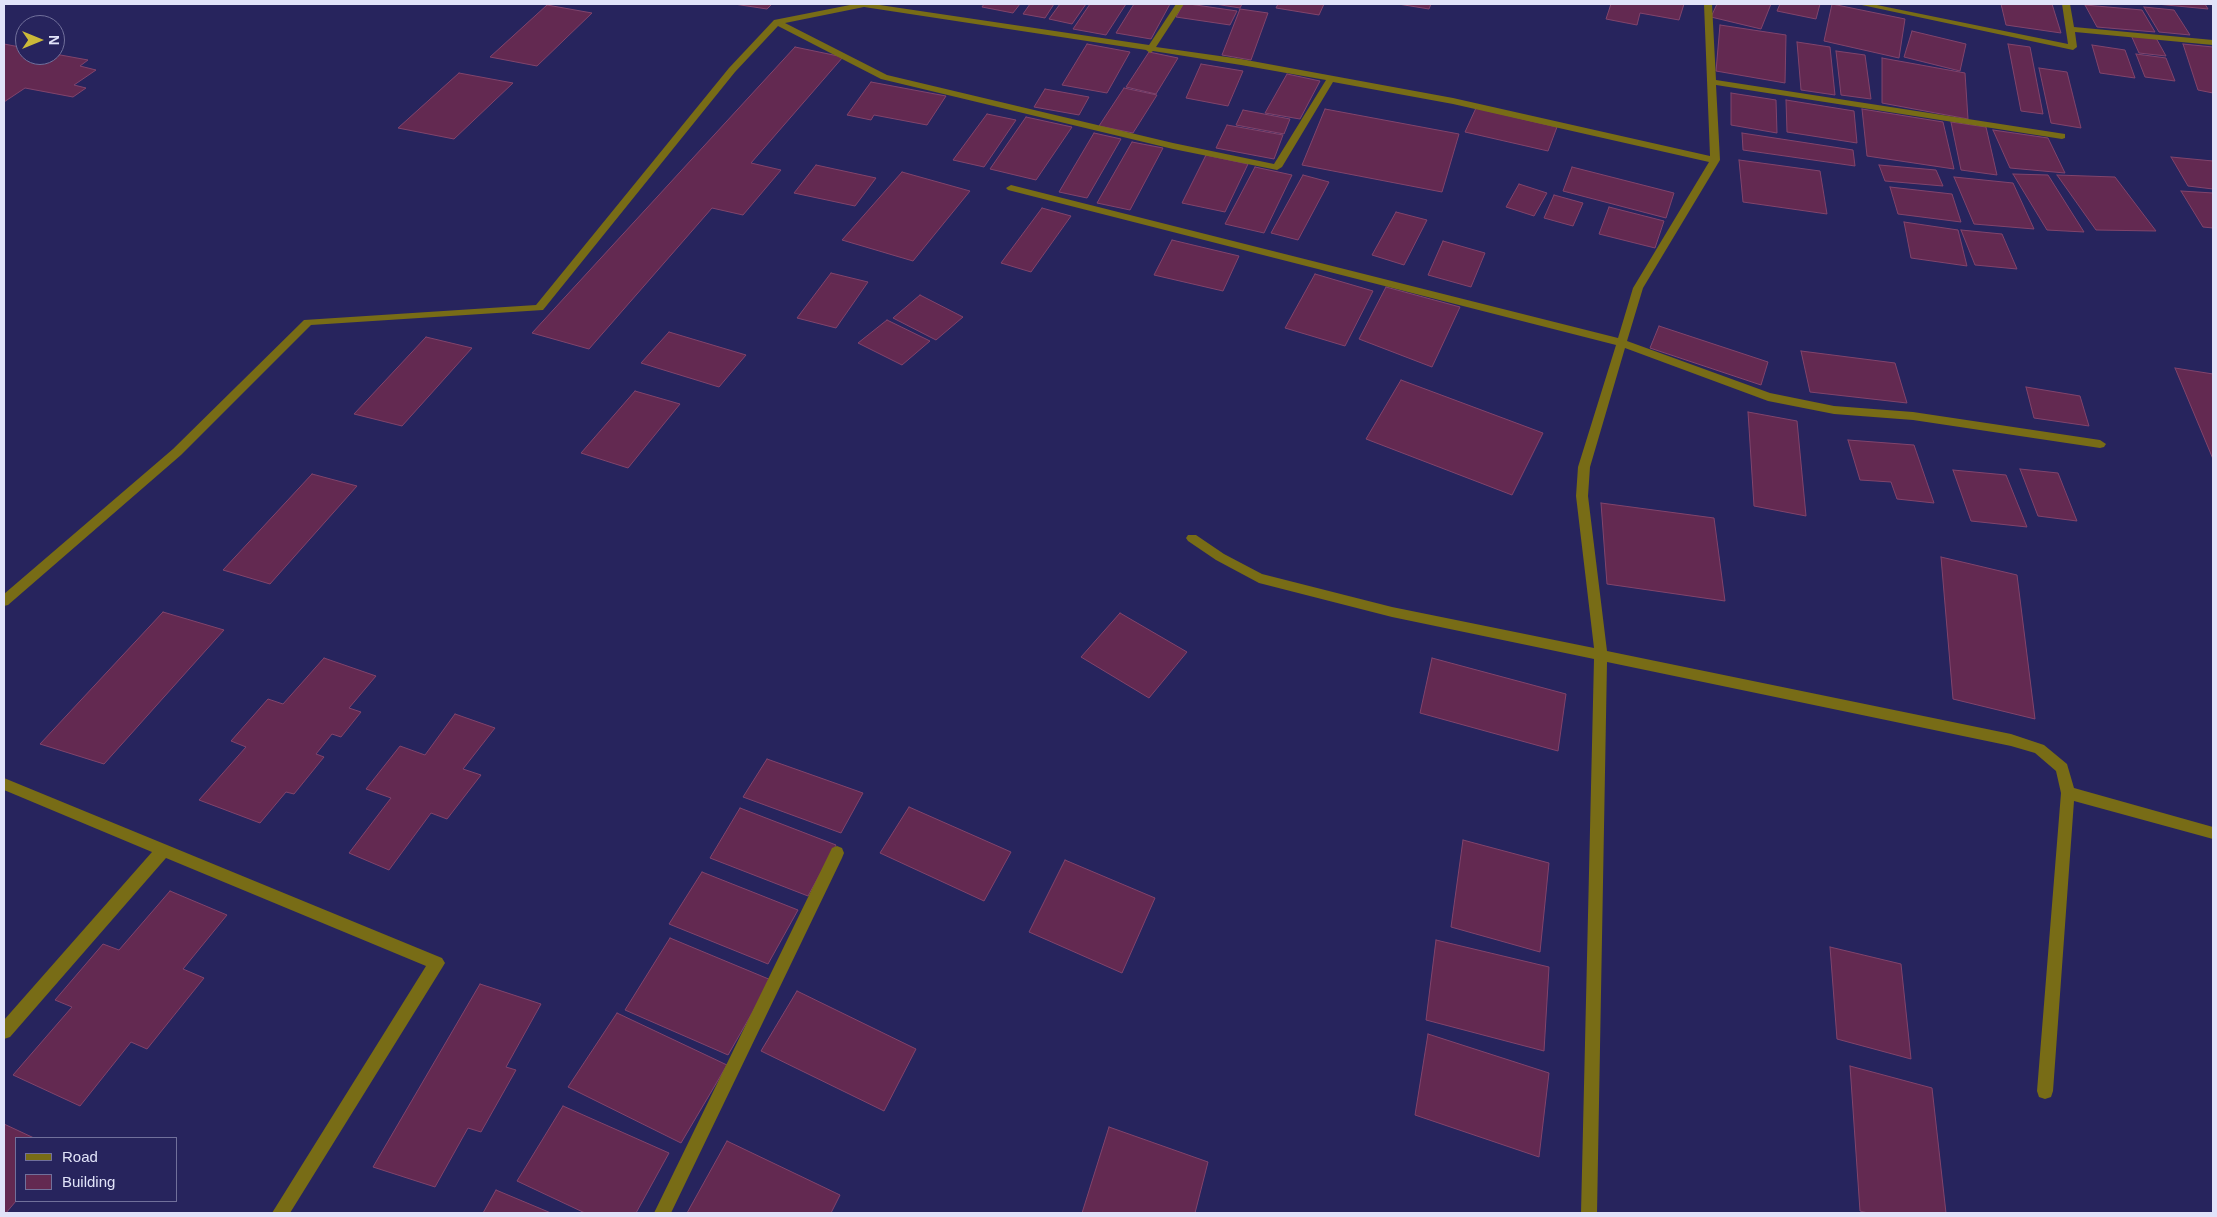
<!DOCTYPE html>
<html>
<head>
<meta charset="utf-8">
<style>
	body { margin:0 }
	#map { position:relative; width:2217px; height:1217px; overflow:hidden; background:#27245d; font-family:Arial,sans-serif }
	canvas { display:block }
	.frame { position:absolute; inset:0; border:5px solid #e1e3f9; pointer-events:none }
	.legend { position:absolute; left:15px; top:1137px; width:162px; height:65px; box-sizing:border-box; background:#27245d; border:1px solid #71709b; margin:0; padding:6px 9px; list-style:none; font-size:15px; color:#e1e3f9 }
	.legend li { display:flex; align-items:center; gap:10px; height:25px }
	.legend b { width:25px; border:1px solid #71709b }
	.north { position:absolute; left:15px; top:15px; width:50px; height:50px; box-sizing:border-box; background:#27245d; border:1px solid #71709b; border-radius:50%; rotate:90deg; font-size:14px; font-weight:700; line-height:20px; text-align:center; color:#e1e3f9 }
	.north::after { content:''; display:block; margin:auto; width:18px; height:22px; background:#cbb939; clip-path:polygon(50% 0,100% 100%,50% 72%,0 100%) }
</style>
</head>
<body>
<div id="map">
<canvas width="2217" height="1217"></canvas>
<div class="frame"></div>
<ul class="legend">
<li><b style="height:6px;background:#786c16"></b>Road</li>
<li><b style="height:14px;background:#632951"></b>Building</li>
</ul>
<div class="north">N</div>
</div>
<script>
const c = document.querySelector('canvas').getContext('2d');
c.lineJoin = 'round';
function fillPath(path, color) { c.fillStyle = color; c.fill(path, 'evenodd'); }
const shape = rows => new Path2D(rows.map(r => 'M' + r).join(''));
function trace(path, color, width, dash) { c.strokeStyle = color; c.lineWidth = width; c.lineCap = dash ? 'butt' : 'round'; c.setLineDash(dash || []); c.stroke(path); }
const building = shape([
	[734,4,772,4,767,9,734,4],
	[984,4,1020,4,1013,13,982,7,984,4],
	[1030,4,1054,4,1045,18,1023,14,1030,4],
	[1060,4,1086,4,1072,24,1049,19,1060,4],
	[1090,4,1126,4,1106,35,1073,29,1090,4],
	[1134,4,1170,4,1151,39,1116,33,1134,4],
	[1183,4,1189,4,1237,11,1230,25,1176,17,1183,4],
	[1215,4,1242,4,1240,8,1215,4],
	[1278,4,1324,4,1319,15,1276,8,1278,4],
	[1398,4,1431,4,1429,9,1398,4],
	[1611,4,1684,4,1679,20,1640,13,1637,25,1606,19,1611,4],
	[1717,4,1771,4,1761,29,1711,17,1717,4],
	[1780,4,1820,4,1816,19,1777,11,1780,4],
	[1832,4,1905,19,1899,58,1824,41,1832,4],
	[2001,4,2052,4,2061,33,2006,25,2001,4],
	[2156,4,2205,4,2208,9,2156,4],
	[547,5,592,13,537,66,490,57,547,5],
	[2085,5,2142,10,2155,32,2097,27,2085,5],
	[2144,7,2174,10,2190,35,2159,32,2144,7],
	[1240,9,1268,13,1251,60,1222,55,1240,9],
	[1720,25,1786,35,1785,83,1716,71,1720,25],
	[1912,31,1966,44,1960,71,1904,57,1912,31],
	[2131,35,2156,38,2166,56,2139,53,2131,35],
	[1797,42,1830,47,1835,95,1801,90,1797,42],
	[4,44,25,48,25,55,55,54,88,60,80,66,96,70,74,85,86,88,73,97,25,88,4,102,4,44],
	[1087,44,1130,52,1107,93,1062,85,1087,44],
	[2008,44,2030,47,2043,114,2021,111,2008,44],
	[2183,44,2213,47,2213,93,2198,90,2183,44],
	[2092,45,2125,50,2135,78,2100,73,2092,45],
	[795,47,843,57,751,163,781,170,743,215,712,208,589,349,532,333,795,47],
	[1836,51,1865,55,1871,99,1841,95,1836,51],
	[1149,52,1178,58,1156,94,1126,87,1149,52],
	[2136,54,2166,58,2175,81,2145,77,2136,54],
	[1882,58,1965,73,1968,119,1882,103,1882,58],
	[1201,64,1243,71,1228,106,1186,98,1201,64],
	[2039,68,2067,72,2081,128,2051,123,2039,68],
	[459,73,513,83,454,139,398,128,459,73],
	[1287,74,1320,81,1300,119,1265,113,1287,74],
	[871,82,946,96,927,125,874,115,871,120,847,115,871,82],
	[1124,88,1157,95,1133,133,1099,126,1124,88],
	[1045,89,1089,97,1079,115,1034,107,1045,89],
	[1731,93,1776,100,1777,133,1731,125,1731,93],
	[1786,100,1854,111,1857,143,1787,132,1786,100],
	[1476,108,1557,127,1548,151,1465,132,1476,108],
	[1325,109,1459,134,1442,192,1302,165,1325,109],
	[1862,109,1943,122,1954,169,1867,156,1862,109],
	[1243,110,1290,119,1284,134,1236,125,1243,110],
	[987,114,1016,120,984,167,953,160,987,114],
	[1026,117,1072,127,1036,180,990,169,1026,117],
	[1951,122,1986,127,1997,175,1961,170,1951,122],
	[1227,125,1283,135,1274,159,1216,148,1227,125],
	[1993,130,2048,138,2065,173,2010,168,1993,130],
	[1094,133,1121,139,1087,198,1059,192,1094,133],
	[1742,133,1853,150,1855,166,1743,150,1742,133],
	[1132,142,1163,148,1130,210,1097,203,1132,142],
	[1206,155,1248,164,1225,212,1182,203,1206,155],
	[2171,157,2213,161,2213,189,2188,186,2171,157],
	[1739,160,1820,171,1827,214,1743,202,1739,160],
	[816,165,876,178,855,206,794,193,816,165],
	[1879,165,1936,170,1943,186,1885,181,1879,165],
	[1255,167,1292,175,1264,233,1225,224,1255,167],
	[1572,167,1674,193,1666,218,1563,191,1572,167],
	[902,172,970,191,913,261,842,240,902,172],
	[2013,174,2048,175,2084,232,2047,230,2013,174],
	[1303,175,1329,182,1298,240,1271,233,1303,175],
	[2057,175,2115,177,2156,231,2096,230,2057,175],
	[1954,177,2013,183,2034,229,1974,224,1954,177],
	[1519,184,1547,193,1534,216,1506,207,1519,184],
	[1890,187,1952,194,1961,222,1898,214,1890,187],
	[2181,191,2213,193,2213,228,2203,227,2181,191],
	[1554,195,1583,203,1573,226,1544,218,1554,195],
	[1609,207,1664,221,1655,248,1599,234,1609,207],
	[1042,208,1071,216,1031,272,1001,263,1042,208],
	[1396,212,1427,220,1404,265,1372,255,1396,212],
	[1904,222,1958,230,1967,266,1911,258,1904,222],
	[1961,230,2002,234,2017,269,1975,265,1961,230],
	[1172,240,1239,256,1223,291,1154,275,1172,240],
	[1443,241,1485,253,1471,287,1428,275,1443,241],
	[831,273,868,282,836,328,797,318,831,273],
	[1315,274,1373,291,1345,346,1285,328,1315,274],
	[1386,287,1460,307,1432,367,1359,339,1386,287],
	[920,295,963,317,936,340,893,318,920,295],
	[887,320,930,341,902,365,858,343,887,320],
	[1659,326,1768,362,1761,385,1650,348,1659,326],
	[669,332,746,355,719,387,641,363,669,332],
	[426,337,472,348,402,426,354,414,426,337],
	[1801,351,1895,363,1907,403,1810,392,1801,351],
	[2175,368,2213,374,2213,460,2213,459,2175,368],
	[1401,380,1543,433,1512,495,1366,439,1401,380],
	[2026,387,2080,396,2089,426,2034,418,2026,387],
	[635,391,680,404,628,468,581,453,635,391],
	[1748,412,1797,421,1806,516,1754,506,1748,412],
	[1848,440,1914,445,1934,503,1897,499,1891,482,1860,480,1848,440],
	[2020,469,2058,473,2077,521,2038,516,2020,469],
	[1953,470,2006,475,2027,527,1971,521,1953,470],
	[312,474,357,486,270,584,223,570,312,474],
	[1601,503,1714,518,1725,601,1607,584,1601,503],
	[1941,557,2017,575,2035,719,1953,699,1941,557],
	[163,612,224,630,104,764,40,744,163,612],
	[1120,613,1187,652,1149,698,1081,657,1120,613],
	[324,658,376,676,349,708,361,712,341,737,332,734,316,754,324,757,294,794,286,792,260,823,199,800,246,747,231,741,268,699,283,704,324,658],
	[1432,658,1566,694,1558,751,1420,713,1432,658],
	[455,714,495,728,463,769,481,775,447,819,431,813,389,870,349,853,391,798,366,789,400,746,425,755,455,714],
	[767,759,863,793,841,833,743,797,767,759],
	[909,807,1011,852,984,901,880,853,909,807],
	[740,808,836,845,808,896,710,858,740,808],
	[1463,840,1549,863,1540,952,1451,927,1463,840],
	[1065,860,1155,898,1122,973,1029,932,1065,860],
	[702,872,798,910,768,964,669,924,702,872],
	[170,891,227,915,183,969,204,978,147,1049,131,1042,80,1106,13,1075,72,1007,55,1000,103,944,119,950,170,891],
	[670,938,771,980,728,1055,625,1010,670,938],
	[1436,940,1549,967,1544,1051,1426,1020,1436,940],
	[1830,947,1901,964,1911,1059,1837,1039,1830,947],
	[480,984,541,1004,506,1067,516,1070,481,1132,468,1128,435,1187,373,1167,480,984],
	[797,991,916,1049,884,1111,761,1051,797,991],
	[617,1013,727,1065,681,1143,568,1087,617,1013],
	[1428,1034,1549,1073,1539,1157,1415,1115,1428,1034],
	[1850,1066,1932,1088,1946,1213,1868,1213,1860,1211,1850,1066],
	[563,1106,669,1153,636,1213,585,1213,517,1181,563,1106],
	[4,1124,34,1138,16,1138,16,1201,6,1213,4,1213,4,1124],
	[1109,1127,1208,1162,1195,1213,1082,1213,1109,1127],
	[727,1141,840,1195,831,1213,687,1213,727,1141],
	[496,1190,551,1213,483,1213,496,1190]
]);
const street = shape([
	[855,4,873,4,1149,45,1176,4,1184,4,1156,47,1241,59,1453,98,1710,156,1704,4,1712,4,1716,80,2065,134,2065,138,2062,139,1716,85,1720,160,1643,288,1627,341,1770,393,1834,406,1913,412,2100,440,2106,444,2104,447,2100,448,1913,420,1834,414,1768,401,1625,348,1590,467,1588,496,1607,651,2011,734,2044,745,2067,764,2074,788,2213,827,2213,839,2074,801,2053,1091,2051,1097,2045,1099,2039,1097,2037,1091,2061,793,2056,771,2035,753,2011,746,1607,662,1597,1213,1581,1213,1594,659,1392,617,1259,583,1216,560,1188,541,1186,538,1188,535,1196,535,1224,554,1262,574,1392,607,1594,648,1576,496,1578,467,1616,345,1008,190,1006,188,1011,185,1618,338,1633,288,1709,162,1453,104,1333,82,1282,167,1277,170,1173,149,881,79,778,26,735,72,543,310,311,325,181,455,8,605,4,606,4,594,173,449,304,320,536,305,729,68,774,20,855,4],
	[864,7,1146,50,1150,53,1153,51,1241,65,1326,80,1274,164,1173,143,887,75,785,23,864,7],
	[1857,4,1872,4,2068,44,2062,4,2070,4,2074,27,2213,40,2213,45,2075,32,2077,47,2073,50,1857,4],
	[4,778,442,958,445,963,442,968,290,1213,272,1213,426,966,166,858,10,1037,4,1039,4,1020,152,852,4,790,4,778],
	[837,846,842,848,844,853,842,858,671,1213,654,1213,832,848,837,846]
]);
fillPath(building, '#632951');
trace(building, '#81446c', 1);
fillPath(street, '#786c16');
</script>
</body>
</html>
